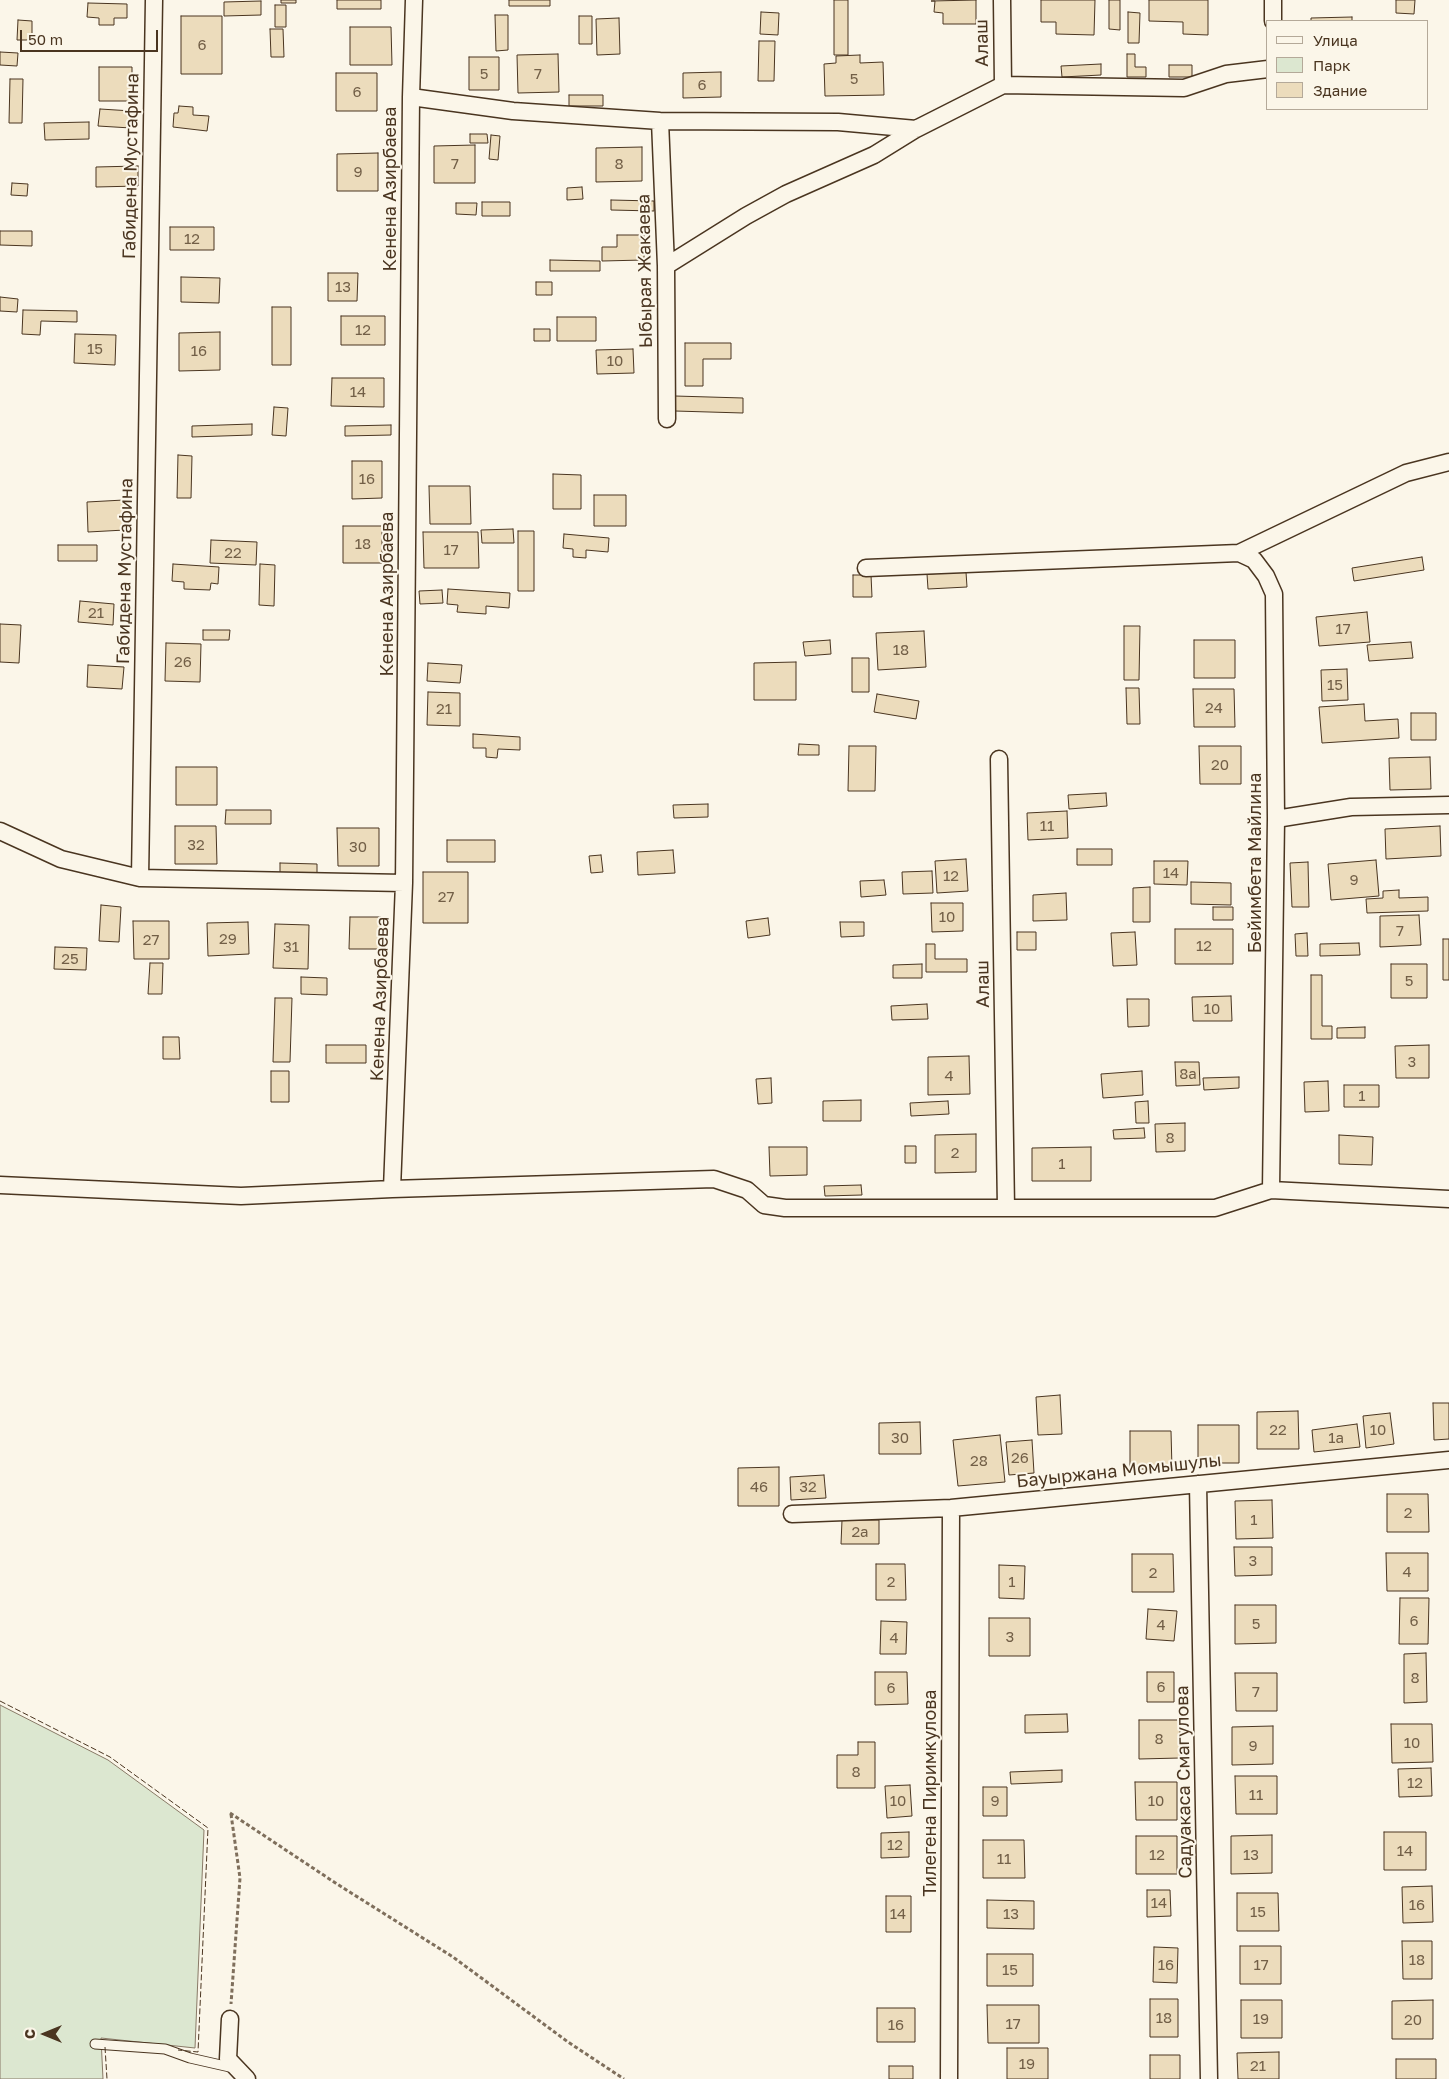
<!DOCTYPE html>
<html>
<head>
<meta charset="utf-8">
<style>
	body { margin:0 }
	#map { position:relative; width:1449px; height:2079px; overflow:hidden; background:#fbf6e9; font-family:"Golos Text",sans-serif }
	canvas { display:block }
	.legend { position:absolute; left:1266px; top:20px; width:162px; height:90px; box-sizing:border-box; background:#fbf6e9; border:1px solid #b4a999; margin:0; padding:6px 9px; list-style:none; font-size:15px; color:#4a3520 }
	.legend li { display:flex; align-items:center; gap:10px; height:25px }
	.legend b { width:25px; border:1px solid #b4a999 }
	.north { position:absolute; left:20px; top:2009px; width:50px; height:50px; -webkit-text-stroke:4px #fbf6e9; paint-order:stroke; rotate:270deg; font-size:14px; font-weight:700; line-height:20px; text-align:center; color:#4a3520 }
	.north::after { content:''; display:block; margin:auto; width:18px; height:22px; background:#4a3520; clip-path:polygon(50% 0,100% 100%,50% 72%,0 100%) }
	.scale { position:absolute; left:20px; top:30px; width:138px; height:22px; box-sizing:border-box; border:2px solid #4a3520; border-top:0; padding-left:6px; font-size:15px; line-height:18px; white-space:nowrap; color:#4a3520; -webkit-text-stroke:4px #fbf6e9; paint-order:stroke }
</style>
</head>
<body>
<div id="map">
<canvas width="1449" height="2079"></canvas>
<ul class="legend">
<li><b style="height:6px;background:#fbf6e9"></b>Улица</li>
<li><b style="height:14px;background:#dce7d0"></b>Парк</li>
<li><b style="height:14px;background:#ecdcbc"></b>Здание</li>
</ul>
<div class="north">С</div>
<div class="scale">50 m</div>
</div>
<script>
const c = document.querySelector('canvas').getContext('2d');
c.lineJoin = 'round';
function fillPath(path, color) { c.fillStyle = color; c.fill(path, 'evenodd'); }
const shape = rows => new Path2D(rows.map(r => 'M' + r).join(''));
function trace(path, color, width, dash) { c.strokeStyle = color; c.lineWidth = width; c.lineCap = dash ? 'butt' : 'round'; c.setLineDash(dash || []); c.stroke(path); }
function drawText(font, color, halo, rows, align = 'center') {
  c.font = font + ' "Golos Text",sans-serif'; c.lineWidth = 4; c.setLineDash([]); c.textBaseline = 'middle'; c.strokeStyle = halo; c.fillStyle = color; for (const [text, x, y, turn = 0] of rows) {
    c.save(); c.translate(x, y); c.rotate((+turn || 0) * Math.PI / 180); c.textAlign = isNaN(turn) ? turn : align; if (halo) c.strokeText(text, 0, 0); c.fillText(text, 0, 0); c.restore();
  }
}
const green = shape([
	[0,1705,108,1760,204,1830,195,2048,101,2038,103,2079,0,2079,0,1705]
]);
const building = shape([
	[281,0,296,0,296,3,281,3,281,0],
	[337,0,381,0,381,9,337,9,337,0],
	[509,0,550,0,550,6,509,6,509,0],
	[834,0,848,0,848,55,834,55,834,0],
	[976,0,976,24,943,24,943,13,934,12,935,1,931,1,976,0],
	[1041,0,1095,0,1094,35,1056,34,1056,22,1041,22,1041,0],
	[1109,0,1120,0,1120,30,1109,29,1109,0],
	[1149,0,1208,0,1208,35,1183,34,1183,22,1149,21,1149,0],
	[1396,0,1415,0,1414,14,1396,13,1396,0],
	[261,1,261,15,224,16,224,2,261,1],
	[88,3,127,4,127,18,114,18,114,25,99,25,99,18,87,17,88,3],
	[275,5,286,5,286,27,275,27,275,5],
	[761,12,779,13,778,35,760,34,761,12],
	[1128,12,1140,13,1139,43,1128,43,1128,12],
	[495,15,508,15,508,50,496,51,495,15],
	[181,16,222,16,222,74,181,74,181,16],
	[579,16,592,16,592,44,579,44,579,16],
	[1352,17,1352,21,1311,21,1311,18,1352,17],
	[619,18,620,54,597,55,596,19,619,18],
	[18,20,32,21,32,40,17,40,18,20],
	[350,27,391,27,392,65,350,65,350,27],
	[270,29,283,29,284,57,271,57,270,29],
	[759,41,775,41,774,81,758,81,759,41],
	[0,52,18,53,17,66,0,65,0,52],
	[558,54,559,92,518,93,517,55,558,54],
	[1127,54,1135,54,1135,67,1146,67,1146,77,1127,77,1127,54],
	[860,55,860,63,883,62,884,95,825,96,824,64,836,63,836,56,860,55],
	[469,57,499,57,499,90,469,90,469,57],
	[1101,64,1101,75,1062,77,1061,66,1101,64],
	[1169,65,1192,65,1192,77,1169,77,1169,65],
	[99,67,132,67,132,101,99,101,99,67],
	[721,72,721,97,683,98,683,73,721,72],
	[336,73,377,73,377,111,336,111,336,73],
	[10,79,23,79,22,123,9,123,10,79],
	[569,95,603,95,603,106,569,106,569,95],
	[179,106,193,107,193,115,209,116,207,131,173,127,174,113,178,113,179,106],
	[100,109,132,111,131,128,98,126,100,109],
	[89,122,89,139,45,140,44,123,89,122],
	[470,134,487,134,488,143,470,143,470,134],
	[491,135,500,136,498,160,489,159,491,135],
	[475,145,475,183,434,183,434,146,475,145],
	[642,147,642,181,596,182,596,148,642,147],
	[378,153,378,191,337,191,337,154,378,153],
	[138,166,138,186,96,187,96,167,138,166],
	[12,183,28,184,27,196,11,195,12,183],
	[582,187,583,199,567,200,567,188,582,187],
	[611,200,654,201,654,211,611,210,611,200],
	[482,202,510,202,510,216,482,216,482,202],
	[456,203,477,203,476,215,456,214,456,203],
	[170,227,214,227,214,250,170,250,170,227],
	[0,231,32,231,32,246,0,245,0,231],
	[617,235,644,235,644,260,602,261,602,247,617,247,617,235],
	[550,260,600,261,600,271,550,271,550,260],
	[328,273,358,273,357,301,328,301,328,273],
	[181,277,220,278,219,303,181,302,181,277],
	[536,282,552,282,552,295,536,295,536,282],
	[0,297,18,299,17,312,0,311,0,297],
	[272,307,291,307,291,365,272,365,272,307],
	[23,310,77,311,77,322,41,321,40,335,22,334,23,310],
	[341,316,385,316,385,345,341,345,341,316],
	[557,317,596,317,596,341,557,341,557,317],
	[534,329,550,329,550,341,534,341,534,329],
	[220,332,220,370,179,371,179,333,220,332],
	[75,334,116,335,115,365,74,363,75,334],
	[685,343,731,343,731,359,703,359,703,386,685,386,685,343],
	[633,349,634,373,597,374,596,350,633,349],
	[332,378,384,378,384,407,331,406,332,378],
	[675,396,743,398,743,413,675,411,675,396],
	[274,407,288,408,286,436,272,435,274,407],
	[252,424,252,435,192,437,192,426,252,424],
	[391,425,391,435,345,436,345,426,391,425],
	[178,455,192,456,191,498,177,498,178,455],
	[352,461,382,461,382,498,352,499,352,461],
	[553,474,581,475,581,509,553,509,553,474],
	[429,486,470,486,471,524,430,524,429,486],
	[594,495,626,495,626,526,594,526,594,495],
	[124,500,125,530,88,532,87,502,124,500],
	[343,526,382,526,382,563,343,563,343,526],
	[513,529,514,543,482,543,481,530,513,529],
	[518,531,534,531,534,591,518,591,518,531],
	[423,532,478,532,479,568,424,568,423,532],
	[564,534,609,538,608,552,586,550,586,558,573,557,573,549,563,548,564,534],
	[211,540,257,542,256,565,210,563,211,540],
	[58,545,97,545,97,561,58,561,58,545],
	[1422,557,1424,570,1354,581,1352,568,1422,557],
	[173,564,219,567,218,584,211,583,210,590,184,589,184,582,172,581,173,564],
	[260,564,275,565,274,606,259,605,260,564],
	[966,572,967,587,928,589,927,574,966,572],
	[853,575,871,575,872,597,853,597,853,575],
	[448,589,510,593,509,608,486,606,486,614,457,612,458,605,447,604,448,589],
	[442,590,443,603,420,604,419,591,442,590],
	[80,601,114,604,113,625,78,622,80,601],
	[1367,612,1370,642,1319,646,1316,617,1367,612],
	[0,624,21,625,19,663,0,662,0,624],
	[1124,626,1140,626,1139,680,1124,680,1124,626],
	[203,630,230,630,229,640,203,640,203,630],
	[924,631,926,667,878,670,876,633,924,631],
	[830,640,831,654,805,656,803,642,830,640],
	[1194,640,1235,640,1235,678,1194,678,1194,640],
	[1411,642,1413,658,1369,661,1367,645,1411,642],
	[166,643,201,644,200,682,165,681,166,643],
	[852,658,869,658,869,692,852,692,852,658],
	[796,662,796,700,754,700,754,663,796,662],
	[428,663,462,665,460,683,427,681,428,663],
	[88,665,124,667,122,689,87,687,88,665],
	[1347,669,1348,700,1322,701,1321,670,1347,669],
	[1126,688,1139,688,1140,724,1127,724,1126,688],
	[1193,689,1234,689,1235,727,1194,727,1193,689],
	[428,692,460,693,460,726,427,725,428,692],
	[877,694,919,701,916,719,874,712,877,694],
	[1364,704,1365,721,1398,719,1399,738,1322,743,1319,707,1364,704],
	[1411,713,1436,713,1436,740,1411,740,1411,713],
	[473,734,520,737,520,750,498,749,497,758,486,757,486,748,473,748,473,734],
	[799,744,819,745,819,755,798,755,799,744],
	[849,746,876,746,875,791,848,791,849,746],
	[1199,746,1241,746,1241,784,1200,784,1199,746],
	[1430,757,1431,789,1390,790,1389,758,1430,757],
	[176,767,217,767,217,805,176,805,176,767],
	[1106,793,1107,806,1069,809,1068,795,1106,793],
	[708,804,708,817,674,818,673,805,708,804],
	[226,810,271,810,271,824,225,824,226,810],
	[1067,811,1068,838,1028,840,1027,813,1067,811],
	[175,826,216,826,217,864,175,864,175,826],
	[1440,826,1441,856,1386,859,1385,829,1440,826],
	[337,828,379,828,379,866,338,866,337,828],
	[447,840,495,840,495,862,447,862,447,840],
	[1077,849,1112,849,1112,865,1077,865,1077,849],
	[673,850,675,873,638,875,637,852,673,850],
	[601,855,603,872,591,873,589,856,601,855],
	[966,859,968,891,937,893,935,861,966,859],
	[1376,860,1379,896,1331,900,1328,864,1376,860],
	[1154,861,1188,861,1187,885,1154,884,1154,861],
	[1308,862,1309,907,1292,907,1290,863,1308,862],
	[280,863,317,864,317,877,280,876,280,863],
	[932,871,933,893,903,894,902,872,932,871],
	[423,872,468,872,468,923,423,923,423,872],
	[884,880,886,895,861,897,860,881,884,880],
	[1191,882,1231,883,1231,905,1191,904,1191,882],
	[1150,887,1150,922,1133,922,1133,888,1150,887],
	[1399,890,1399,898,1428,897,1428,911,1367,913,1366,899,1383,898,1383,891,1399,890],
	[1066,893,1067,920,1033,921,1033,895,1066,893],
	[931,903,963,903,963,931,932,932,931,903],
	[101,905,121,907,119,942,99,941,101,905],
	[1213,907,1233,907,1233,920,1213,920,1213,907],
	[1419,915,1421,945,1380,947,1380,916,1419,915],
	[350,917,381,917,381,949,349,949,350,917],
	[768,918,770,935,748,938,746,921,768,918],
	[133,921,169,921,169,959,134,959,133,921],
	[248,922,249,954,208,956,207,923,248,922],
	[840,922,864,922,864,936,841,937,840,922],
	[275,924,309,925,308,969,273,968,275,924],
	[1175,929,1233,929,1233,964,1175,964,1175,929],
	[1017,932,1036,932,1036,950,1017,950,1017,932],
	[1135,932,1137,965,1113,966,1111,933,1135,932],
	[1307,933,1308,956,1296,956,1295,934,1307,933],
	[1443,939,1449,939,1449,980,1443,980,1443,939],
	[1359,943,1360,955,1320,956,1320,944,1359,943],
	[926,944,935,944,935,959,967,959,967,972,926,972,926,944],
	[55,947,87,948,86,970,54,969,55,947],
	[150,963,163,963,162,994,148,994,150,963],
	[922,964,922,978,893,978,893,965,922,964],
	[1391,964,1427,964,1427,998,1391,998,1391,964],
	[1311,975,1322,975,1322,1026,1332,1026,1332,1039,1311,1039,1311,975],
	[301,977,327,978,327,995,301,994,301,977],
	[1231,996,1232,1021,1193,1021,1192,997,1231,996],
	[275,998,292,998,290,1062,273,1062,275,998],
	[1127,999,1149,999,1149,1026,1128,1027,1127,999],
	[927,1004,928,1019,892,1020,891,1006,927,1004],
	[1365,1027,1365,1038,1337,1038,1337,1028,1365,1027],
	[163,1037,179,1037,180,1059,163,1059,163,1037],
	[326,1045,366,1045,366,1063,326,1063,326,1045],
	[1429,1045,1429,1078,1396,1078,1395,1046,1429,1045],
	[969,1056,970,1094,928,1095,928,1057,969,1056],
	[1175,1062,1199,1062,1200,1085,1176,1086,1175,1062],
	[271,1071,289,1071,289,1102,271,1102,271,1071],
	[1142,1071,1143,1095,1103,1098,1101,1074,1142,1071],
	[1239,1077,1239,1088,1204,1090,1203,1078,1239,1077],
	[771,1078,772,1103,758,1104,756,1079,771,1078],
	[1328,1081,1329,1111,1305,1112,1304,1082,1328,1081],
	[1344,1085,1379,1085,1379,1107,1344,1107,1344,1085],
	[861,1100,861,1121,823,1121,823,1101,861,1100],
	[948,1101,949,1114,911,1116,910,1103,948,1101],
	[1148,1101,1149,1123,1136,1123,1135,1102,1148,1101],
	[1185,1123,1185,1151,1156,1152,1155,1124,1185,1123],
	[1144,1128,1145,1138,1114,1139,1113,1130,1144,1128],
	[976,1134,976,1172,935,1173,935,1135,976,1134],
	[1339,1135,1373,1137,1372,1165,1339,1164,1339,1135],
	[905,1146,916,1146,916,1163,905,1163,905,1146],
	[769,1147,807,1147,807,1175,770,1176,769,1147],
	[1091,1147,1091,1181,1032,1181,1032,1148,1091,1147],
	[861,1185,862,1195,825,1196,824,1186,861,1185],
	[1060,1395,1062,1434,1038,1435,1036,1397,1060,1395],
	[1433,1403,1449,1403,1449,1439,1434,1440,1433,1403],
	[1298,1411,1299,1449,1257,1449,1257,1412,1298,1411],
	[1390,1413,1394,1444,1366,1448,1363,1416,1390,1413],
	[920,1422,921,1454,879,1454,879,1423,920,1422],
	[1357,1424,1360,1447,1314,1452,1312,1430,1357,1424],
	[1198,1425,1239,1425,1239,1463,1198,1463,1198,1425],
	[1130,1431,1171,1431,1172,1469,1130,1469,1130,1431],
	[1000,1435,1005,1482,958,1486,953,1440,1000,1435],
	[1032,1440,1034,1473,1009,1475,1006,1442,1032,1440],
	[779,1467,779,1506,738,1506,738,1468,779,1467],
	[824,1475,826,1498,791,1500,790,1477,824,1475],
	[1387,1494,1428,1494,1429,1532,1387,1532,1387,1494],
	[1272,1500,1273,1538,1236,1539,1235,1501,1272,1500],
	[842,1520,879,1520,879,1544,841,1544,842,1520],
	[1234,1547,1272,1547,1272,1575,1235,1576,1234,1547],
	[1386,1553,1428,1553,1428,1591,1387,1591,1386,1553],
	[1132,1554,1173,1554,1174,1592,1132,1592,1132,1554],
	[876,1564,905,1564,906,1600,876,1600,876,1564],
	[999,1565,1025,1566,1024,1599,999,1598,999,1565],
	[1400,1598,1429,1598,1428,1644,1399,1644,1400,1598],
	[1235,1605,1276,1605,1276,1643,1235,1644,1235,1605],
	[1148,1609,1177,1611,1174,1641,1146,1639,1148,1609],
	[989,1618,1030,1618,1030,1656,989,1656,989,1618],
	[881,1621,907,1622,906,1654,880,1654,881,1621],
	[1426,1653,1427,1702,1404,1703,1404,1654,1426,1653],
	[875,1672,907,1672,908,1704,875,1705,875,1672],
	[1147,1672,1174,1672,1174,1702,1147,1702,1147,1672],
	[1235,1673,1277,1673,1277,1711,1236,1711,1235,1673],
	[1067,1714,1068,1732,1025,1733,1025,1715,1067,1714],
	[1139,1720,1180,1720,1180,1758,1139,1759,1139,1720],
	[1391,1724,1432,1724,1433,1762,1392,1763,1391,1724],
	[1273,1726,1273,1764,1232,1765,1232,1727,1273,1726],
	[858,1742,875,1742,875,1788,837,1788,837,1755,858,1755,858,1742],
	[1431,1768,1432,1796,1399,1797,1398,1769,1431,1768],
	[1062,1770,1062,1782,1011,1784,1010,1772,1062,1770],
	[1235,1776,1277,1776,1277,1814,1236,1814,1235,1776],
	[1135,1782,1177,1782,1177,1820,1136,1820,1135,1782],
	[910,1785,912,1816,887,1818,885,1786,910,1785],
	[983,1787,1007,1787,1007,1816,983,1816,983,1787],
	[909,1832,909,1857,881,1858,881,1833,909,1832],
	[1384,1832,1426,1832,1426,1870,1384,1870,1384,1832],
	[1272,1835,1272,1873,1231,1874,1231,1836,1272,1835],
	[1136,1836,1177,1836,1177,1874,1136,1874,1136,1836],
	[983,1840,1024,1840,1025,1878,983,1878,983,1840],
	[1432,1886,1433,1922,1403,1923,1402,1887,1432,1886],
	[1147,1890,1170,1890,1171,1916,1147,1917,1147,1890],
	[1237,1893,1278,1893,1279,1931,1237,1931,1237,1893],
	[886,1896,911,1896,911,1932,886,1932,886,1896],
	[987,1900,1034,1901,1034,1929,987,1928,987,1900],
	[1402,1941,1432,1941,1432,1979,1403,1979,1402,1941],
	[1240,1946,1281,1946,1281,1984,1240,1984,1240,1946],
	[1154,1947,1178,1948,1177,1983,1153,1982,1154,1947],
	[987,1954,1033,1954,1033,1986,987,1986,987,1954],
	[1150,1999,1178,1999,1178,2037,1150,2037,1150,1999],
	[1241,2000,1282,2000,1282,2038,1241,2038,1241,2000],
	[1433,2000,1433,2039,1392,2039,1392,2001,1433,2000],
	[987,2005,1039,2005,1039,2043,988,2043,987,2005],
	[877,2008,915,2008,915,2042,877,2042,877,2008],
	[1007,2048,1048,2048,1048,2079,1007,2079,1007,2048],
	[1279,2052,1279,2079,1238,2079,1237,2053,1279,2052],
	[1150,2055,1180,2055,1180,2079,1150,2079,1150,2055],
	[1396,2059,1436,2059,1436,2079,1396,2079,1396,2059],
	[889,2066,913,2066,913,2079,889,2079,889,2066]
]);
const path = shape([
	[230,1813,337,1884,453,1957,568,2042,624,2079],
	[231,1814,240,1878,231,2004]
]);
const service = shape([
	[95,2044,165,2049,190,2058,234,2068]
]);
const minor = shape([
	[154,0,140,878,404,883],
	[1002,0,1003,85],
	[1273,0,1273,21],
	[411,97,513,111,660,121,838,122,916,129],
	[660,121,666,266,667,419],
	[666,266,746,216,786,194,874,155,916,129,1003,85,1184,88,1226,74,1268,69],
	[1239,553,1254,560,1266,576,1274,594,1276,819,1271,1190],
	[866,568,1239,553,1406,473,1449,462],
	[999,759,1006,1208],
	[1276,819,1351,807,1449,805],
	[0,831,61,859,140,878],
	[0,1185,241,1196,392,1189,714,1179,747,1190,764,1205,785,1208,1215,1208,1271,1190,1449,1199],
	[392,1189,404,883,411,97,414,0],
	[1198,1484,1209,2079],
	[792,1514,951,1508,1449,1460],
	[230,2019,228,2059,247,2079],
	[949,2079,951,1508]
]);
const fence = shape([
	[0,1701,110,1757,208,1828,198,2052,178,2050],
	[105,2047,107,2079]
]);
const numberNames = [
	["6",202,45],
	["5",484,74],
	["7",538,74],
	["5",854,79],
	["6",702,85],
	["6",357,92],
	["7",455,164],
	["8",619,164],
	["9",358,172],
	["12",192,239],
	["13",343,287],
	["12",363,330],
	["15",95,349],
	["16",199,351],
	["10",615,361],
	["14",358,392],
	["16",367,479],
	["18",363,544],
	["17",451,550],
	["22",233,553],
	["21",96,613],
	["17",1343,629],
	["18",901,650],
	["26",183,662],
	["15",1335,685],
	["24",1214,708],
	["21",444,709],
	["20",1220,765],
	["11",1047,826],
	["32",196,845],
	["30",358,847],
	["14",1171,873],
	["12",951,876],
	["9",1354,880],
	["27",446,897],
	["10",947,917],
	["7",1400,931],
	["29",228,939],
	["27",151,940],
	["12",1204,946],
	["31",291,947],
	["25",70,959],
	["5",1409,981],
	["10",1212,1009],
	["3",1412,1062],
	["8а",1188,1074],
	["4",949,1076],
	["1",1362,1096],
	["8",1170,1138],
	["2",955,1153],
	["1",1062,1164],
	["22",1278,1430],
	["10",1378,1430],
	["30",900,1438],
	["1а",1336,1438],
	["26",1020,1458],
	["28",979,1461],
	["46",759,1487],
	["32",808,1487],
	["2",1408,1513],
	["1",1254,1520],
	["2а",860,1532],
	["3",1253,1561],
	["4",1407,1572],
	["2",1153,1573],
	["2",891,1582],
	["1",1012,1582],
	["6",1414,1621],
	["5",1256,1624],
	["4",1161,1625],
	["3",1010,1637],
	["4",894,1638],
	["8",1415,1678],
	["6",1161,1687],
	["6",891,1688],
	["7",1256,1692],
	["8",1159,1739],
	["10",1412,1743],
	["9",1253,1746],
	["8",856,1772],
	["12",1415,1783],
	["11",1256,1795],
	["10",898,1801],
	["9",995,1801],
	["10",1156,1801],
	["12",895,1845],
	["14",1405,1851],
	["12",1157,1855],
	["13",1251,1855],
	["11",1004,1859],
	["14",1159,1903],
	["16",1417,1905],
	["15",1258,1912],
	["14",898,1914],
	["13",1011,1914],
	["18",1417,1960],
	["16",1166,1965],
	["17",1261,1965],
	["15",1010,1970],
	["18",1164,2018],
	["19",1261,2019],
	["20",1413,2020],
	["17",1013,2024],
	["16",896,2025],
	["19",1027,2064],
	["21",1258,2066]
];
const streetNames = [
	["Алаш",982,43,-91],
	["Габидена Мустафина",131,166,-89],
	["Кенена Азирбаева",390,189,-90],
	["Ыбырая Жакаева",645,271,-91],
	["Габидена Мустафина",125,571,-89],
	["Кенена Азирбаева",387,594,-90],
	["Бейимбета Майлина",1255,863,-90],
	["Алаш",983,984,-91],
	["Кенена Азирбаева",380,999,-88],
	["Бауыржана Момышулы",1119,1471,-6],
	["Садуакаса Смагулова",1184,1782,-91],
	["Тилегена Пиримкулова",930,1793,-90]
];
fillPath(green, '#dce7d0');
trace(green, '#887966', 1);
fillPath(building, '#ecdcbc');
trace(building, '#4a3520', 1);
trace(service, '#4a3520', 11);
trace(minor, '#4a3520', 19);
trace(path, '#7f6f5c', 3, [4, 2.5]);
trace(service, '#fbf6e9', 9);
trace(minor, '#fbf6e9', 16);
trace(fence, '#4a3520', 1, [6, 2.5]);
drawText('15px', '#725f47', null, numberNames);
drawText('18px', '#4a3520', '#fbf6e9', streetNames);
</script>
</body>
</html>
